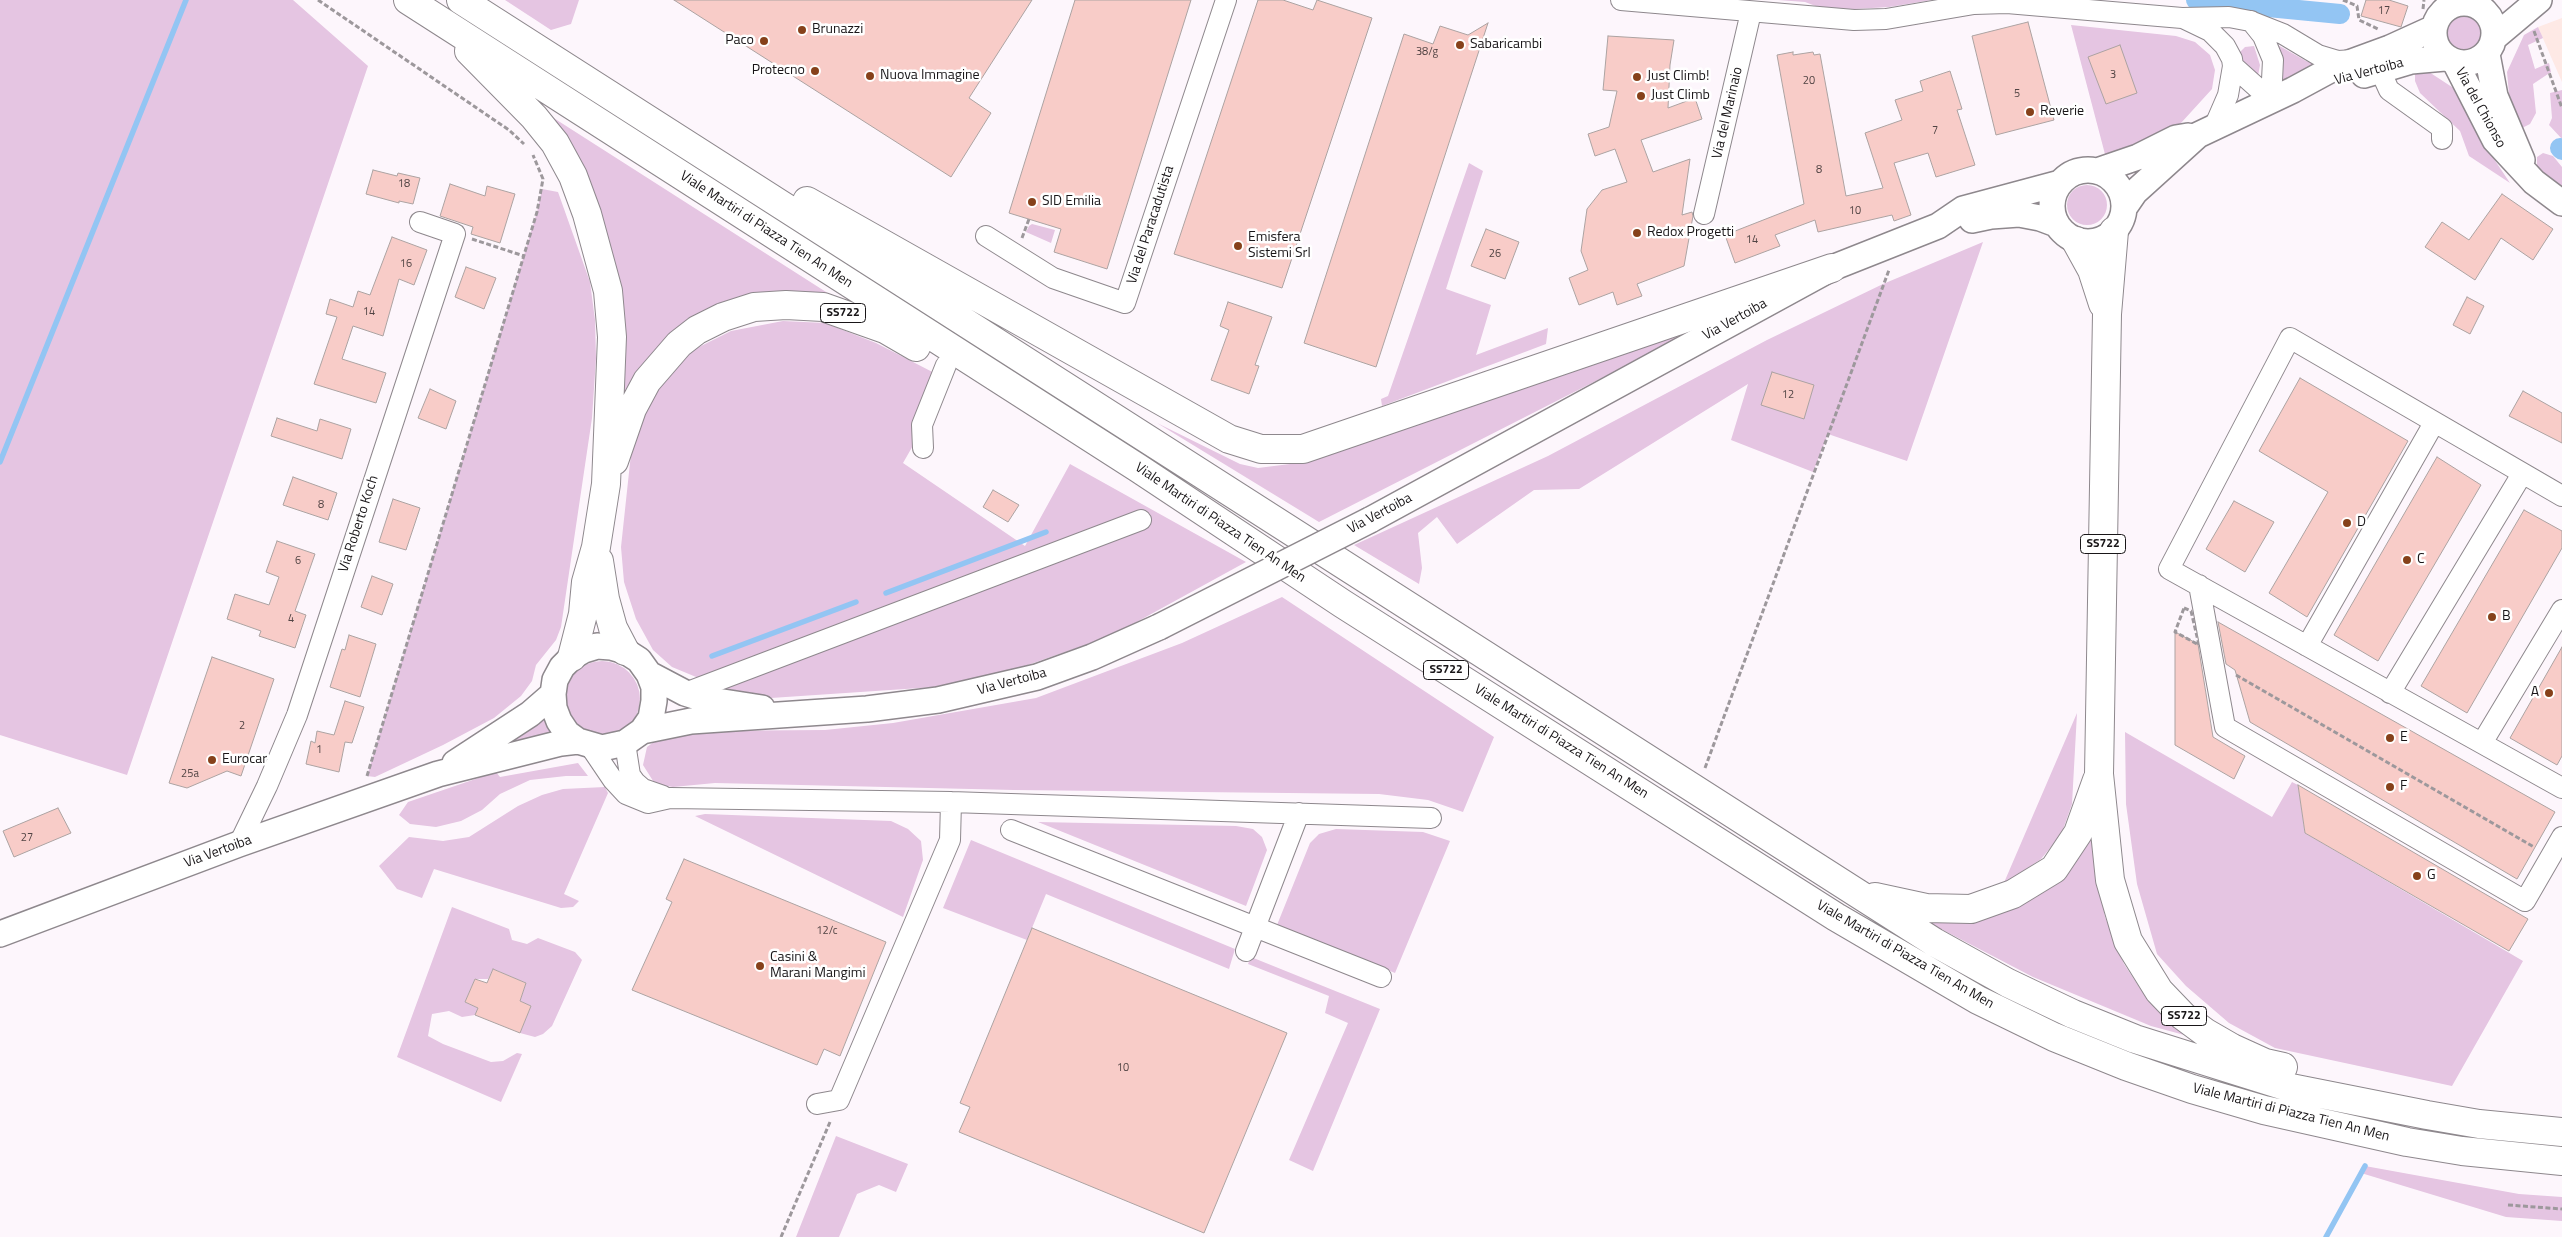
<!DOCTYPE html>
<html>
<head>
<meta charset="utf-8">
<style>
	body { margin:0 }
	canvas { display:block; background:#fdf6fc }
</style>
</head>
<body>
<canvas width="2562" height="1237"></canvas>
<script>
const c = document.querySelector('canvas').getContext('2d');
c.lineJoin = 'round';
function fillPath(path, color) { c.fillStyle = color; c.fill(path, 'evenodd'); }
const shape = rows => new Path2D(rows.map(r => 'M' + r).join(''));
function trace(path, color, width, dash) { c.strokeStyle = color; c.lineWidth = width; c.lineCap = dash ? 'butt' : 'round'; c.setLineDash(dash || []); c.stroke(path); }
function drawText(font, color, halo, rows, align = 'center') {
  c.font = font + ' "Titillium Web",sans-serif'; c.lineWidth = 5; c.setLineDash([]); c.textBaseline = 'middle'; c.strokeStyle = halo; c.fillStyle = color; for (const [text, x, y, turn = 0] of rows) {
    c.save(); c.translate(x, y); c.rotate((+turn || 0) * Math.PI / 180); c.textAlign = isNaN(turn) ? turn : align; if (halo) c.strokeText(text, 0, 0); c.fillText(text, 0, 0); c.restore();
  }
}
const commercial = shape([
	[2562,18,2562,82,2538,27]
]);
const green = shape([
	[0,0,293,0,368,66,127,775,0,735],
	[505,0,579,0,571,24,551,30],
	[1778,0,1932,0,1889,7,1854,9,1821,8,1805,2],
	'2445 33a18 18 0 1 1 36 0a18 18 0 1 1-36 0Z',
	[2071,25,2176,36,2195,42,2210,55,2215,70,2212,89,2181,123,2164,134,2106,158],
	[2538,27,2543,38,2528,45,2535,69,2549,63,2551,72,2533,84,2536,113,2530,124,2522,128,2509,94,2507,72,2524,35],
	[2269,40,2306,61,2322,65,2277,83],
	[2254,46,2260,65,2257,81,2236,56,2245,47],
	[2415,71,2429,72,2455,89,2480,138,2510,183,2469,156,2460,131,2420,93,2415,81],
	[2562,90,2562,139,2549,125,2552,118,2550,93],
	[538,108,848,306,723,303,615,430,622,328],
	[2543,153,2553,156,2562,167,2562,194,2537,176,2537,157],
	[1469,163,1483,171,1446,289,1491,305,1476,355,1548,328,1546,344,1382,406,1381,399,1388,396],
	'2067 205a20 20 0 1 1 40 0a20 20 0 1 1-40 0Z',
	[542,189,558,192,590,282,595,320,596,358,592,418,561,627,556,640,536,665,532,681,521,696,494,718,443,745,375,777,367,776,537,212],
	[1032,224,1055,230,1051,243,1026,232,1029,226],
	[1983,242,1907,461,1828,434,1813,472,1731,440,1748,384,1579,489,1534,490,1457,544,1437,517,1418,533,1422,568,1419,584,1354,545,1548,456,1767,340,1883,284],
	[1739,308,1319,522,1157,423,1240,464,1258,468,1298,463],
	[783,321,825,323,876,343,950,381,903,463,1025,546,1070,464,1246,562,1111,636,999,675,935,687,771,698,730,691,672,667,653,650,636,619,624,582,621,547,633,435,651,395,671,367,695,349,731,331],
	[1282,597,1494,737,1463,812,1428,800,1379,794,1014,790,715,783,673,787,655,784,643,765,647,747,659,738,689,731,825,730,893,723,1036,698,1182,643],
	'564 699a38 38 0 1 1 76 0a38 38 0 1 1-76 0Z',
	[543,711,555,736,475,756],
	[2077,713,2072,804,2061,835,2041,859,2003,885],
	[2125,732,2272,817,2292,782,2298,785,2305,833,2523,961,2452,1086,2275,1048,2229,1023,2186,986,2157,954,2137,884,2126,804],
	[578,763,588,776,566,776,530,780,500,794,482,810,461,821,436,827,410,824,399,815,408,802,496,772,500,777],
	[605,787,608,793,564,894,579,901,573,907,561,908,434,869,422,898,397,889,379,866,409,837,443,841,469,837,518,806,542,795,563,789],
	[705,814,891,821,908,829,921,841,923,860,903,917,695,816],
	[1038,822,1236,826,1253,829,1262,837,1267,850,1246,906],
	[2093,826,2097,870,2105,917,2124,964,2149,1002,2188,1036,2151,1026,2033,977,1918,917,1967,921,2012,909,2048,889,2075,859],
	[1336,829,1423,832,1450,841,1395,973,1277,925,1310,843,1319,834],
	[971,840,1235,949,1229,969,1046,894,1027,940,943,908],
	[452,907,509,929,512,940,527,944,538,938,575,952,582,960,552,1026,543,1034,535,1037,520,1033,531,1006,520,1001,526,983,493,969,488,979,475,979,465,1002,478,1008,475,1015,462,1017,449,1011,432,1014,428,1036,443,1044,491,1062,503,1061,517,1053,522,1054,501,1102,397,1057],
	[1251,957,1380,1009,1313,1171,1289,1160,1348,1023,1325,1013,1329,996,1248,964],
	[836,1136,908,1164,896,1192,879,1185,857,1194,839,1237,796,1237],
	[2365,1166,2519,1194,2562,1197,2562,1221,2506,1217,2361,1173]
]);
const stream = shape([
	[0,462,186,0],
	[886,593,1046,532],
	[712,656,856,602],
	[2326,1237,2365,1166]
]);
const canal = shape([
	[2196,0,2340,14],
	[2560,148,2562,150]
]);
const building = shape([
	[674,0,1032,0,969,98,991,113,951,177,674,0],
	[1075,0,1191,0,1107,269,1054,252,1061,229,1009,213,1075,0],
	[1258,0,1283,0,1313,10,1317,0,1372,18,1282,288,1174,254,1258,0],
	[2366,0,2389,0,2408,6,2401,27,2361,16,2366,0],
	[2028,22,2054,120,1996,135,1972,36,2028,22],
	[1488,23,1376,367,1304,343,1404,34,1433,44,1440,26,1468,35,1488,23],
	[1608,36,1674,40,1670,65,1668,108,1695,98,1702,119,1641,140,1653,172,1690,159,1682,215,1692,212,1693,216,1684,266,1637,284,1642,296,1617,305,1613,292,1579,305,1569,278,1588,270,1581,251,1587,209,1602,190,1627,182,1615,149,1595,156,1588,134,1609,127,1617,91,1603,90,1608,36],
	[2120,45,2137,93,2106,104,2088,57,2120,45],
	[1793,52,1793,55,1813,52,1814,55,1820,54,1846,196,1883,188,1865,133,1902,120,1895,100,1923,91,1920,81,1950,71,1962,109,1957,110,1975,165,1936,177,1928,153,1894,163,1911,215,1894,221,1892,215,1818,232,1815,220,1775,235,1780,246,1735,263,1725,235,1804,204,1777,55,1793,52],
	[373,170,397,176,398,173,420,178,413,204,399,201,399,203,366,194,373,170],
	[450,184,485,196,487,186,515,194,500,243,471,234,473,227,440,216,450,184],
	[2502,194,2553,229,2533,260,2501,238,2475,280,2425,247,2442,222,2469,240,2502,194],
	[1486,229,1519,242,1505,279,1471,266,1486,229],
	[392,237,427,250,414,285,399,279,383,336,353,326,342,359,386,373,376,403,314,384,337,317,326,314,330,299,353,307,358,291,370,295,392,237],
	[466,267,496,278,484,309,455,297,466,267],
	[2467,297,2484,306,2470,334,2453,325,2467,297],
	[1228,302,1272,317,1255,365,1259,366,1249,394,1211,380,1229,330,1220,326,1228,302],
	[1772,372,1814,385,1804,419,1761,405,1772,372],
	[2300,378,2408,441,2307,617,2269,593,2328,492,2259,451,2300,378],
	[430,389,456,401,446,429,418,418,430,389],
	[2523,391,2562,413,2562,443,2509,416,2523,391],
	[277,418,317,431,320,419,351,429,342,459,271,436,277,418],
	[2437,457,2481,485,2378,661,2334,635,2437,457],
	[293,477,337,493,328,520,283,505,293,477],
	[993,490,1019,505,1008,522,983,507,993,490],
	[393,499,420,508,406,550,379,542,393,499],
	[2234,501,2274,522,2245,572,2206,549,2234,501],
	[2524,510,2562,531,2562,548,2467,713,2421,686,2524,510],
	[277,541,315,554,295,611,306,615,295,648,259,636,261,631,227,619,235,594,269,605,279,577,266,572,277,541],
	[372,576,393,584,382,615,361,607,372,576],
	[2218,622,2555,812,2517,879,2250,722,2235,670,2226,664,2218,622],
	[2175,632,2198,644,2213,737,2245,756,2234,779,2175,745,2175,632],
	[349,635,376,644,360,697,330,687,342,649,345,650,349,635],
	[2562,647,2562,756,2557,765,2510,738,2562,647],
	[212,657,274,679,241,776,227,771,187,788,169,783,212,657],
	[345,701,364,707,352,743,345,742,339,772,306,764,311,741,315,743,317,731,334,735,345,701],
	[2298,785,2528,919,2509,951,2305,833,2298,785],
	[58,808,71,833,14,857,3,831,58,808],
	[684,859,886,942,840,1056,824,1049,817,1065,632,990,672,902,666,899,684,859],
	[1032,928,1287,1033,1204,1233,959,1132,970,1107,960,1103,1032,928],
	[493,969,526,983,520,1001,531,1006,520,1033,475,1015,478,1008,465,1002,475,979,487,983,493,969]
]);
const path = shape([
	[318,0,509,130,524,144],
	[2343,0,2357,6,2359,20,2378,29],
	[2423,9,2424,0],
	[2534,31,2562,108],
	[1022,238,1029,219],
	[472,239,524,256],
	[2184,608,2191,611,2199,645,2175,632,2184,608],
	[2236,675,2534,847],
	[1705,768,1889,270],
	[367,776,537,212,543,179,533,155],
	[2508,1205,2562,1209],
	[781,1237,830,1122]
]);
const minor = shape([
	[1621,0,1854,20,1886,19,1974,4,2007,3,2182,18,2229,17,2250,21,2283,34,2318,55,2338,61,2354,60],
	[2183,18,2210,31,2225,46,2232,59,2233,66,2228,95,2215,125],
	[2251,21,2263,36,2273,60,2271,100],
	[2233,66,2271,100],
	[2380,70,2389,90,2442,128,2442,139],
	[1704,214,1751,12],
	[986,236,1053,278,1125,303,1226,0],
	[923,448,922,425,946,365],
	[2562,496,2290,338,2169,569,2562,788],
	[2199,585,2225,727,2525,901,2562,837],
	[2307,646,2434,423],
	[685,693,1141,520],
	[2390,693,2522,474],
	[625,743,630,775,635,782,643,789,663,796],
	[2482,743,2562,610],
	[590,746,613,780,626,794,648,803,670,798,951,802,1431,818],
	[1011,830,1381,977],
	[239,844,267,786,297,715,455,234,420,222],
	[1246,951,1299,813],
	[817,1104,839,1100,950,840,951,802]
]);
const major = shape([
	'2434 33a30 30 0 1 1 60 0a30 30 0 1 1-60 0Z',
	[2495,37,2539,0],
	[2487,54,2495,96,2522,160],
	[2455,62,2495,140,2534,182,2562,203],
	[2364,75,2411,61,2445,58],
	'2052 206a36 36 0 1 1 72 0a36 36 0 1 1-72 0Z',
	[2097,171,2138,157,2176,138,2188,136],
	[2124,208,2135,192,2198,135,2293,90,2330,70,2390,48,2434,28],
	[1972,220,1991,216,2019,214,2040,218,2056,224],
	[1370,520,1832,268,1938,226,1963,209,2060,183],
	[649,674,685,693,704,699,762,708],
	[642,731,691,721,867,709,938,700,1037,677,1092,657,1159,627],
	[455,763,530,714,553,694],
	[0,934,239,844,438,774,561,743,578,741,602,748,625,743,642,731,651,718,654,701,654,687,649,674,639,660,625,651,611,647,597,646,584,650,572,657,562,667,555,680,553,694,554,708,559,721,567,733,578,741]
]);
const highway = shape([
	[408,0,1138,468,1343,604,1836,917,1978,1000,2054,1037,2126,1066,2192,1089,2264,1110,2407,1142,2462,1151,2562,1161],
	[461,0,1857,893,1934,942,2008,983,2073,1014,2135,1039,2291,1088,2427,1115,2479,1124,2562,1132],
	[469,51,534,117,555,143,573,176,587,214,608,291,612,337,606,484,596,547,586,582,583,614,572,657],
	[807,201,1229,439,1261,449,1303,449,1832,268],
	[2114,231,2107,314,2099,774,2110,880,2128,941,2159,991,2183,1016,2206,1033,2232,1048,2265,1063,2283,1067],
	[2076,241,2092,270,2103,304],
	[614,461,632,409,647,381,679,344,697,330,723,317,754,307,786,305,823,307,885,329,916,347],
	[599,561,605,599,613,628,625,651],
	[1875,897,1926,908,1971,909,2013,894,2054,869,2078,833,2097,780]
]);
const majorBridge = shape([
	[1159,627,1370,520]
]);
const markers = [
	[802,30,5,"#86411a"],
	[764,41,5,"#86411a"],
	[1460,45,5,"#86411a"],
	[815,71,5,"#86411a"],
	[870,76,5,"#86411a"],
	[1637,77,5,"#86411a"],
	[1641,96,5,"#86411a"],
	[2030,112,5,"#86411a"],
	[1032,202,5,"#86411a"],
	[1637,233,5,"#86411a"],
	[1238,246,5,"#86411a"],
	[2347,523,5,"#86411a"],
	[2407,560,5,"#86411a"],
	[2492,617,5,"#86411a"],
	[2549,693,5,"#86411a"],
	[2390,738,5,"#86411a"],
	[212,760,5,"#86411a"],
	[2390,787,5,"#86411a"],
	[2417,876,5,"#86411a"],
	[760,966,5,"#86411a"]
];
const numberNames = [
	["17",2384,11],
	["38/g",1427,52],
	["3",2113,75],
	["20",1809,81],
	["5",2017,94],
	["7",1935,131],
	["8",1819,170],
	["18",404,184],
	["10",1855,211],
	["14",1752,240],
	["26",1495,254],
	["16",406,264],
	["14",369,312],
	["12",1788,395],
	["8",321,505],
	["6",298,561],
	["4",291,619],
	["2",242,726],
	["1",319,750],
	["25a",190,774],
	["27",27,838],
	["12/c",827,931],
	["10",1123,1068]
];
const shields = [
	[843,313,45],
	[2103,544,45],
	[1446,670,45],
	[2184,1016,45]
];
const shieldNames = [
	["SS722",843,313],
	["SS722",2103,544],
	["SS722",1446,670],
	["SS722",2184,1016]
];
const poiNames = [
	["Brunazzi",812,30],
	["Paco",754,41,"right"],
	["Sabaricambi",1470,45],
	["Protecno",805,71,"right"],
	["Nuova Immagine",880,76],
	["Just Climb!",1647,77],
	["Just Climb",1651,96],
	["Reverie",2040,112],
	["SID Emilia",1042,202],
	["Redox Progetti",1647,233],
	["Emisfera",1248,238],
	["Sistemi Srl",1248,254],
	["D",2357,523],
	["C",2417,560],
	["B",2502,617],
	["A",2539,693,"right"],
	["E",2400,738],
	["Eurocar",222,760],
	["F",2400,787],
	["G",2427,876],
	["Casini &",770,958],
	["Marani Mangimi",770,974]
];
const streetNames = [
	["Via Vertoiba",2369,72,-15],
	["Via del Chionso",2480,108,61],
	["Via del Marinaio",1728,113,-77],
	["Via del Paracadutista",1151,225,-72],
	["Viale Martiri di Piazza Tien An Men",766,230,33],
	["Via Vertoiba",1735,320,-29],
	["Via Vertoiba",1380,514,-28],
	["Viale Martiri di Piazza Tien An Men",1220,523,34],
	["Via Roberto Koch",359,524,-72],
	["Via Vertoiba",1012,682,-15],
	["Viale Martiri di Piazza Tien An Men",1561,742,32],
	["Via Vertoiba",218,852,-20],
	["Viale Martiri di Piazza Tien An Men",1905,955,30],
	["Viale Martiri di Piazza Tien An Men",2291,1113,14]
];
fillPath(commercial, '#fee9e5');
fillPath(green, '#e5c5e2');
trace(stream, '#93c5f3', 5.5);
trace(canal, '#93c5f3', 20);
fillPath(building, '#f8ccc8');
trace(building, '#aca3a2', 1);
trace(minor, '#8e888d', 22);
trace(major, '#8e888d', 28);
trace(highway, '#8e888d', 30);
trace(path, '#9d989c', 3, [5, 2.5]);
trace(minor, '#fff', 20);
trace(major, '#fff', 25);
trace(highway, '#fff', 28);
trace(majorBridge, '#8e888d', 28, []);
trace(majorBridge, '#fff', 25);
for (const [x, y, r, color] of markers) { const dot = new Path2D(); dot.arc(x, y, r, 0, 2 * Math.PI); c.fillStyle = color; c.fill(dot); trace(dot, '#fff', 2); }
drawText('11px', '#514444', null, numberNames);
for (const [x, y, w] of shields) { const box = new Path2D(); box.roundRect(x - w / 2, y - 9.5, w, 19, 4); c.fillStyle = '#fff'; c.fill(box); trace(box, '#191618', 1); }
drawText('bold 12px', '#191618', null, shieldNames);
drawText('14px', '#191618', '#fff', poiNames, 'left');
drawText('14px', '#191618', '#fff', streetNames);
</script>
</body>
</html>
